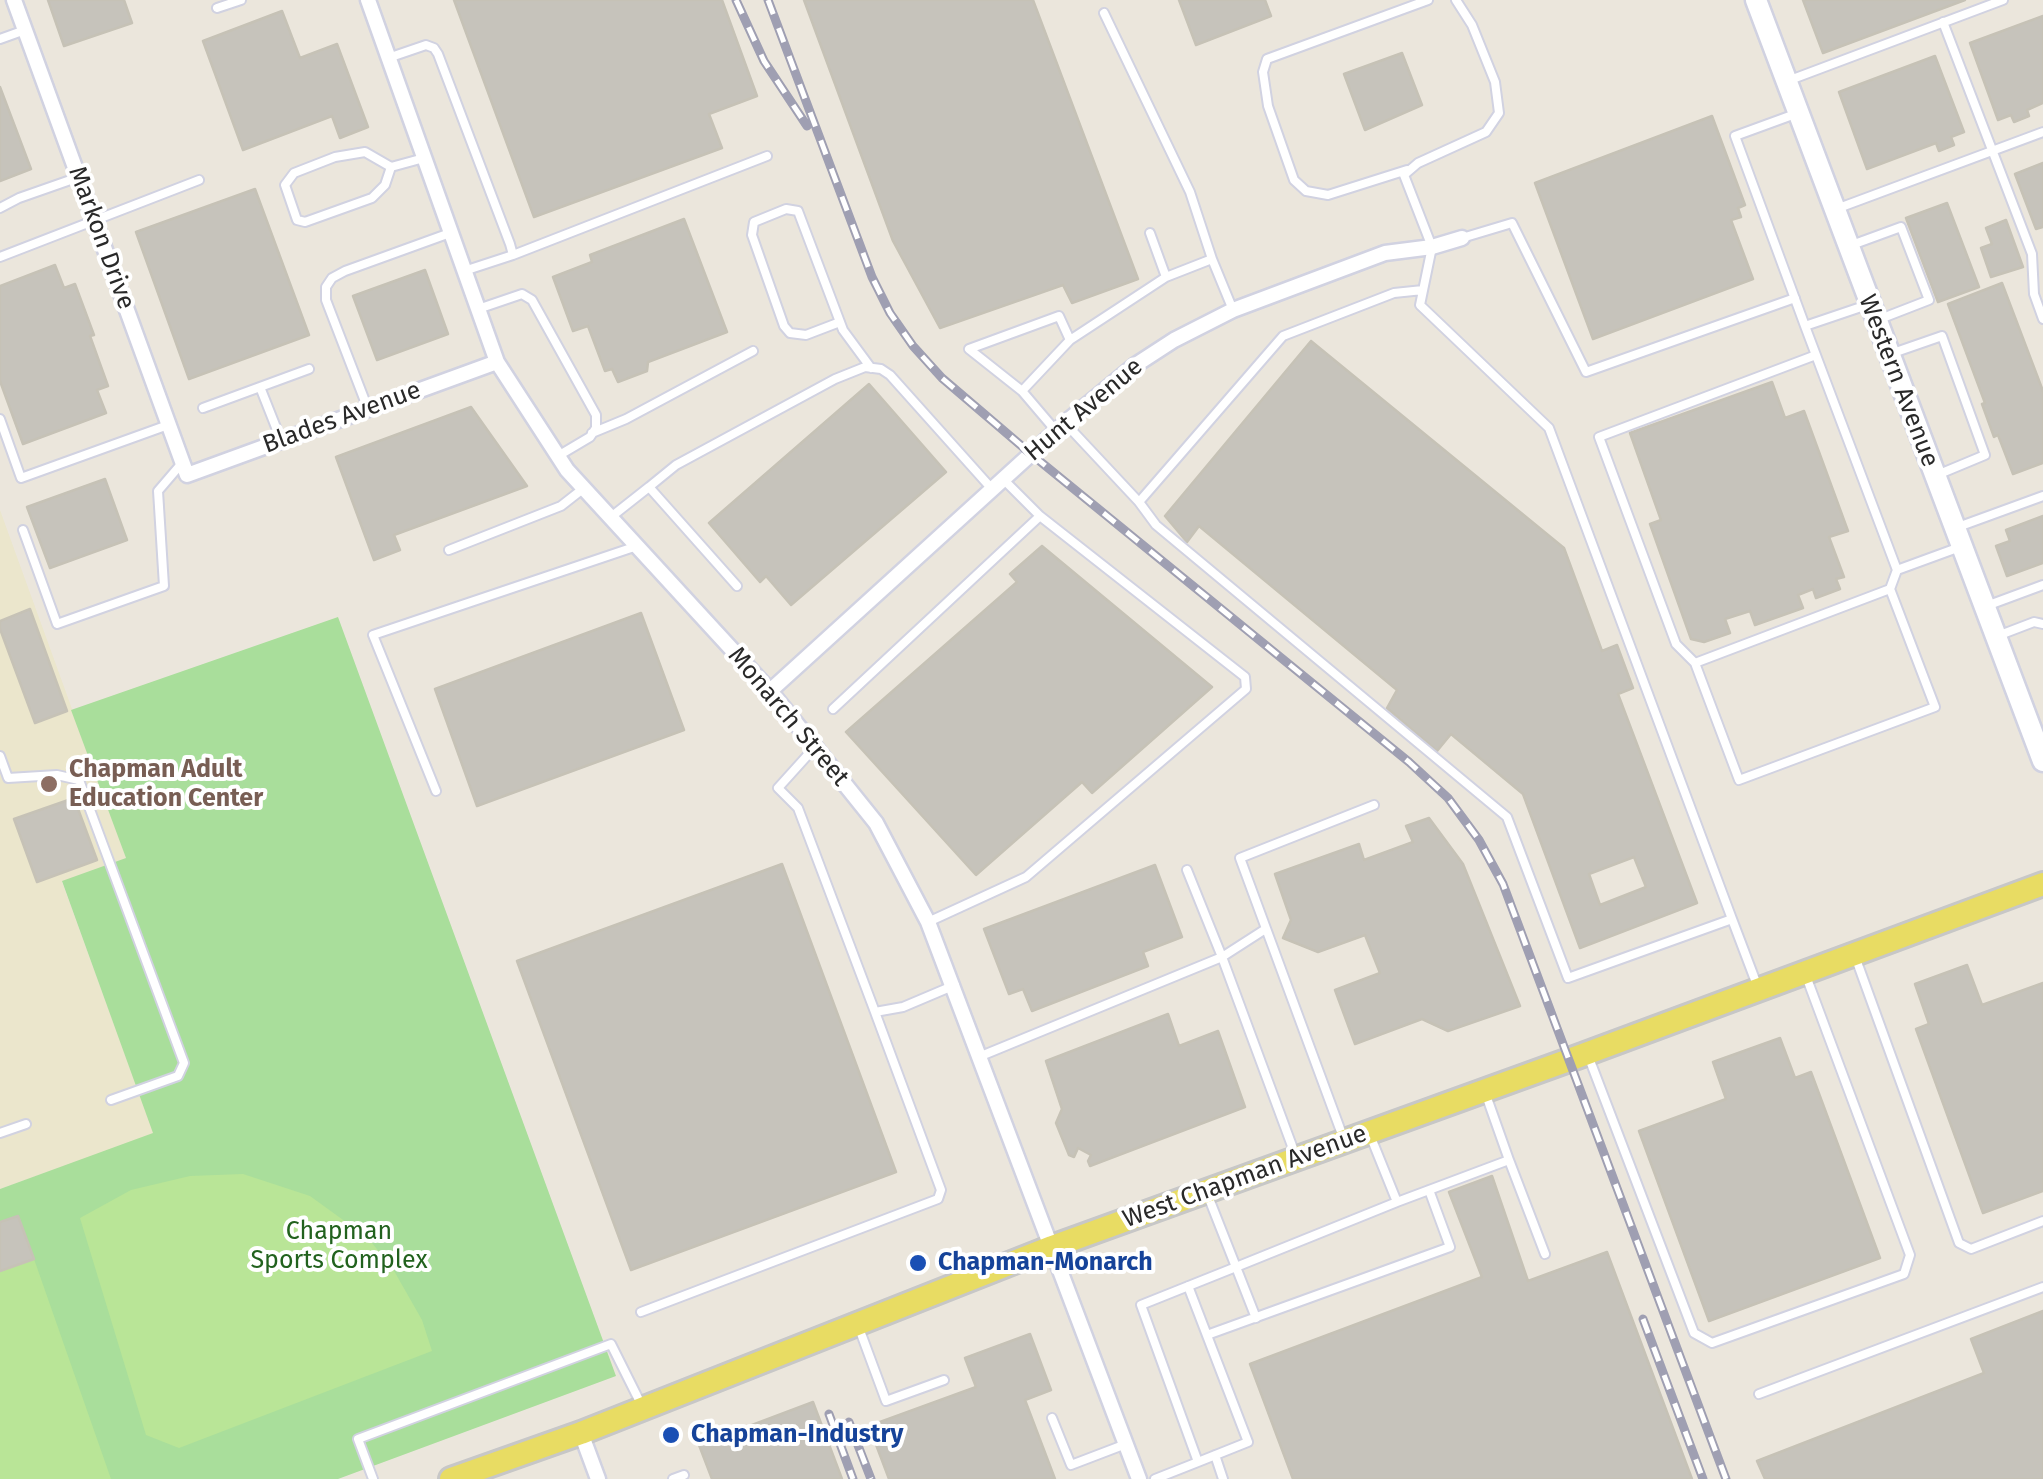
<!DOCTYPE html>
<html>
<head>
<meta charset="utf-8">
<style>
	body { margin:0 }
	canvas { display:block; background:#ebe6dc }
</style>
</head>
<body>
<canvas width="2043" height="1479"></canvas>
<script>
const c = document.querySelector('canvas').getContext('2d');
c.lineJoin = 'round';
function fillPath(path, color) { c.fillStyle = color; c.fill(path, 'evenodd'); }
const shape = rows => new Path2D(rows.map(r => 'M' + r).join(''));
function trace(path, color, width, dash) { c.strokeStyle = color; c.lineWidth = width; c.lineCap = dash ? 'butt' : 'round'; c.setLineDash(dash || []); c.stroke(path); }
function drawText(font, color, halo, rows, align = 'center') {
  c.font = font + ' "Fira Sans",sans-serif'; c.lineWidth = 8; c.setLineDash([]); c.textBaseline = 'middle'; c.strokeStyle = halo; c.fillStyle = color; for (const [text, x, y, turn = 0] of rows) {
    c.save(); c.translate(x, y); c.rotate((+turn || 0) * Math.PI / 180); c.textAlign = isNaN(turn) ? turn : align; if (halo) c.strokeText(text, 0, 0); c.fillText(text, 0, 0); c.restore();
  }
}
const education = shape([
	[0,510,126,858,62,882,154,1134,0,1189]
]);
const green = shape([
	[338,617,616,1376,338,1479,0,1479,0,1189,153,1133,62,881,126,858,71,710]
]);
const pitch = shape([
	[243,1174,310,1196,368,1238,393,1269,422,1320,432,1351,179,1448,146,1435,80,1218,131,1190,190,1176],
	[34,1259,111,1479,0,1479,0,1271]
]);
const building = shape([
	[48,0,124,0,132,23,64,46,48,0],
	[454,0,722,0,757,96,709,114,722,148,534,217,454,0],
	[804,0,1033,0,1138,279,1072,303,1063,285,940,328,893,241,804,0],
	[1179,0,1265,0,1271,16,1196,45,1179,0],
	[1803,0,1965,0,1823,53,1803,0],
	[282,11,300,58,337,44,368,127,340,138,332,116,243,150,203,41,282,11],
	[2043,16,2043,103,2027,110,2029,116,2014,122,2011,115,1998,120,1970,43,2043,16],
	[1402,53,1422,105,1365,130,1344,74,1402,53],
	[1935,56,1964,132,1951,137,1954,145,1939,151,1936,143,1867,169,1839,92,1935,56],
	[0,87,31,169,0,181,0,87],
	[1712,116,1745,205,1738,208,1741,217,1731,220,1753,279,1593,339,1535,183,1712,116],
	[2043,163,2043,227,2036,229,2015,174,2043,163],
	[255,189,309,335,189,379,136,232,255,189],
	[1947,203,1979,287,1938,302,1906,218,1947,203],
	[684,219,727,332,648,362,647,371,618,382,612,369,605,371,588,326,573,331,553,277,592,262,590,255,684,219],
	[2006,220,2023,267,1991,277,1981,248,1992,244,1986,228,2006,220],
	[55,265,64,288,75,284,94,335,90,336,108,386,97,390,106,413,23,444,0,381,0,286,55,265],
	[425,270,448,334,377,360,353,296,425,270],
	[2002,283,2043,391,2043,463,2013,474,1998,435,1994,437,1982,404,1985,403,1948,304,2002,283],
	[1311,341,1564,548,1602,651,1617,645,1633,688,1618,694,1697,903,1580,948,1523,794,1451,734,1437,751,1387,708,1397,690,1199,526,1187,542,1165,516,1311,341],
	[1634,857,1646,887,1600,905,1589,874,1634,857],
	[1772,382,1785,418,1804,411,1848,531,1829,537,1844,577,1836,579,1840,589,1816,598,1813,589,1798,595,1803,608,1755,625,1750,611,1725,619,1730,633,1704,642,1691,639,1650,524,1661,520,1630,433,1772,382],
	[869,384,946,472,791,605,766,576,760,582,709,523,869,384],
	[471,407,527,486,394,535,400,550,374,560,336,457,471,407],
	[105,479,127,540,50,568,27,507,105,479],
	[2043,516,2043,563,2007,576,1996,546,2010,541,2006,530,2043,516],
	[1042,546,1212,687,1092,793,1082,782,976,875,846,732,1017,582,1010,574,1042,546],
	[30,609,67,711,35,723,0,629,0,621,30,609],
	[641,613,684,730,477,806,435,689,641,613],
	[74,798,97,860,37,882,14,819,74,798],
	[1429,818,1463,864,1520,1006,1448,1031,1422,1019,1355,1044,1335,990,1380,973,1365,935,1318,952,1283,938,1291,920,1275,874,1359,844,1364,860,1413,842,1406,826,1429,818],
	[782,864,896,1172,631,1270,517,961,782,864],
	[1155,865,1182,937,1143,952,1148,966,1032,1011,1023,989,1009,994,984,929,1155,865],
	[1967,965,1982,1005,2043,983,2043,1191,1983,1213,1916,1029,1929,1024,1915,984,1967,965],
	[1168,1014,1179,1046,1218,1031,1245,1107,1090,1166,1088,1161,1091,1155,1078,1148,1074,1157,1069,1155,1056,1123,1062,1109,1046,1061,1168,1014],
	[1780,1038,1795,1078,1811,1072,1880,1258,1709,1321,1639,1131,1726,1099,1713,1062,1780,1038],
	[1492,1176,1528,1281,1607,1252,1692,1479,1293,1479,1250,1364,1482,1277,1449,1192,1492,1176],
	[18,1216,34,1259,0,1271,0,1222,18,1216],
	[2043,1311,2043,1479,1765,1479,1757,1461,1984,1373,1971,1339,2043,1311],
	[1030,1334,1051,1390,1025,1400,1055,1479,889,1479,869,1426,976,1387,965,1358,1030,1334],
	[813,1402,842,1479,712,1479,699,1445,813,1402]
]);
const lane = shape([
	[217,8,241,0],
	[1104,13,1190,192,1212,259],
	[1943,22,2032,254,2034,294,2043,319],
	[0,39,25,30],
	[388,58,426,45,434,48,438,54,510,244,513,255,464,271],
	[1790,80,2003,0],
	[1798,113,1735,136,1805,326],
	[391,167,385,185,372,198,305,222,297,220,285,185,294,173,335,157,365,152,391,167,424,158],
	[1407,170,1328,195,1306,191,1294,180,1268,106,1263,72,1267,59,1428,0],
	[0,208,19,198,79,177],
	[1836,209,2043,132],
	[1150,233,1166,277],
	[1462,238,1512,223,1586,372,1795,298],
	[1849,246,1901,227,1929,300,1880,319],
	[513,255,767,156],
	[0,257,199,180],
	[1870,304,1805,326,1897,570,1960,547],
	[478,309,522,294,532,300,596,415,596,428,590,437,558,456],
	[840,322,806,335,790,333,784,326,752,235,754,222,786,209,798,211,843,330,871,368],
	[1893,353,1942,336,1985,455,1937,475],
	[1816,355,1599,437,1676,644,1695,663,1739,780,1935,707,1890,589,1897,570],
	[1022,391,969,349,1059,316,1070,340],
	[203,408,260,387],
	[368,409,326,300,326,287,332,278,345,271,450,233],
	[0,419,21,478,168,425],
	[1066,424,1139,502,1283,336,1394,293,1423,290],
	[1056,431,1022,391,1070,340,1166,277,1212,259,1233,310],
	[592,433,626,419,753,351],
	[281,440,260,387,309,369],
	[649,487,676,465,835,379,865,367,881,369,890,375,992,489],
	[1139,502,1156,525,1507,817,1568,978,1732,919,1549,428,1420,305,1432,247,1404,175,1418,163,1486,132,1499,113,1495,82,1472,25,1456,0],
	[611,517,649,487,737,586],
	[1958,527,2043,496],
	[23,530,57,624,164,586,158,491,182,463],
	[449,550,561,506,584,488],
	[1989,605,2043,585],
	[2000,635,2034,622,2043,624],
	[1695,663,1890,589],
	[833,709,1040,516],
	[815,747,778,788,798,808,875,1012,903,1007,955,985],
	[0,756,8,778,57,775,79,780,184,1063,178,1076,111,1100],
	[436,791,373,635,637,546],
	[1732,919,1757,985],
	[928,922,1026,877,1246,689,1245,677,1040,516,1004,480],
	[1264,930,1222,957,1295,1154],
	[1856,959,1959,1243,1971,1249,2043,1221],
	[981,1056,1222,957,1187,870],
	[1589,1058,1694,1333,1712,1343,1904,1274,1910,1255,1806,976],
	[0,1133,26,1124],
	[1370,1135,1397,1202,1509,1160,1486,1095],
	[1343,1137,1240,858,1374,805],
	[1509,1160,1545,1254],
	[1208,1196,1236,1267,1397,1202],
	[1188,1286,1248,1442,1198,1462],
	[641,1312,938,1199,941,1190,875,1012],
	[859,1328,886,1401,944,1380],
	[1207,1335,1450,1247,1429,1190],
	[1759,1394,2043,1287],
	[1052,1418,1071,1465,1126,1444],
	[1215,1455,1223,1479],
	[373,1479,358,1439,611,1344,641,1404],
	[673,1479,684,1475],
	[1155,1479,1198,1462,1141,1305,1236,1267,1256,1318]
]);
const street = shape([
	[14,0,187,475,497,362],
	[368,0,497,362,567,470,770,691,876,823,928,922,1139,1479],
	[770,691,1065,423,1134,366,1174,340,1233,310,1385,253,1432,247,1462,238],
	[581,1433,598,1479]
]);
const secondary = shape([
	[1756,0,2043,761]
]);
const primary = shape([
	[451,1479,581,1433,1052,1247,1569,1060,2043,884]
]);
const rail = shape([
	[736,0,764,61,807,126],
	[768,0,872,277,890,313,913,346,942,378,1031,454,1409,762,1448,798,1479,840,1503,884,1726,1479],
	[1643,1319,1703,1479],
	[829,1414,853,1479],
	[849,1422,871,1479]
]);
const markers = [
	[49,784,10,"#8d6e63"],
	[918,1263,10,"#1a4fb4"],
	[671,1435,10,"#1a4fb4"]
];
const streetNames = [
	["Markon Drive",101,238,70],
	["Western Avenue",1898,381,69],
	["Hunt Avenue",1084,410,-40],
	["Blades Avenue",342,418,-20],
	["Monarch Street",788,717,50],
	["West Chapman Avenue",1245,1177,-20]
];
const educationNames = [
	["Chapman Adult",69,770],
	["Education Center",69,799]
];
const parkNames = [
	["Chapman",339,1232],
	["Sports Complex",339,1261]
];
const transitNames = [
	["Chapman-Monarch",938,1263],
	["Chapman-Industry",691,1435]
];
fillPath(education, '#ebe6cc');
fillPath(green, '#a9de9b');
fillPath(pitch, '#b9e597');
fillPath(building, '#c6c3bb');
trace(building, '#c6c2b6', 2.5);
trace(lane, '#d1d2e1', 12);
trace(street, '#d1d2e1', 19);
trace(secondary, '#d1d2e1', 25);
trace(primary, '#c7c7c7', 28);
trace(lane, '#fff', 8);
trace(street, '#fff', 14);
trace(secondary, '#fff', 20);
trace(primary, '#e8dc63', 22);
trace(rail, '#9f9fb2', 9);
trace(rail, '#fff', 5, [15]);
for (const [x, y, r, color] of markers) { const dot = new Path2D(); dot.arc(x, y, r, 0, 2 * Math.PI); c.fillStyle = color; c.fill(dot); trace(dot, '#fff', 4); }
drawText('25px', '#292929', '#fff', streetNames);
drawText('bold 25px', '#785e54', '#fff', educationNames, 'left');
drawText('25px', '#22621e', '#fff', parkNames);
drawText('bold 25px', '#164399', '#fff', transitNames, 'left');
</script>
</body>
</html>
